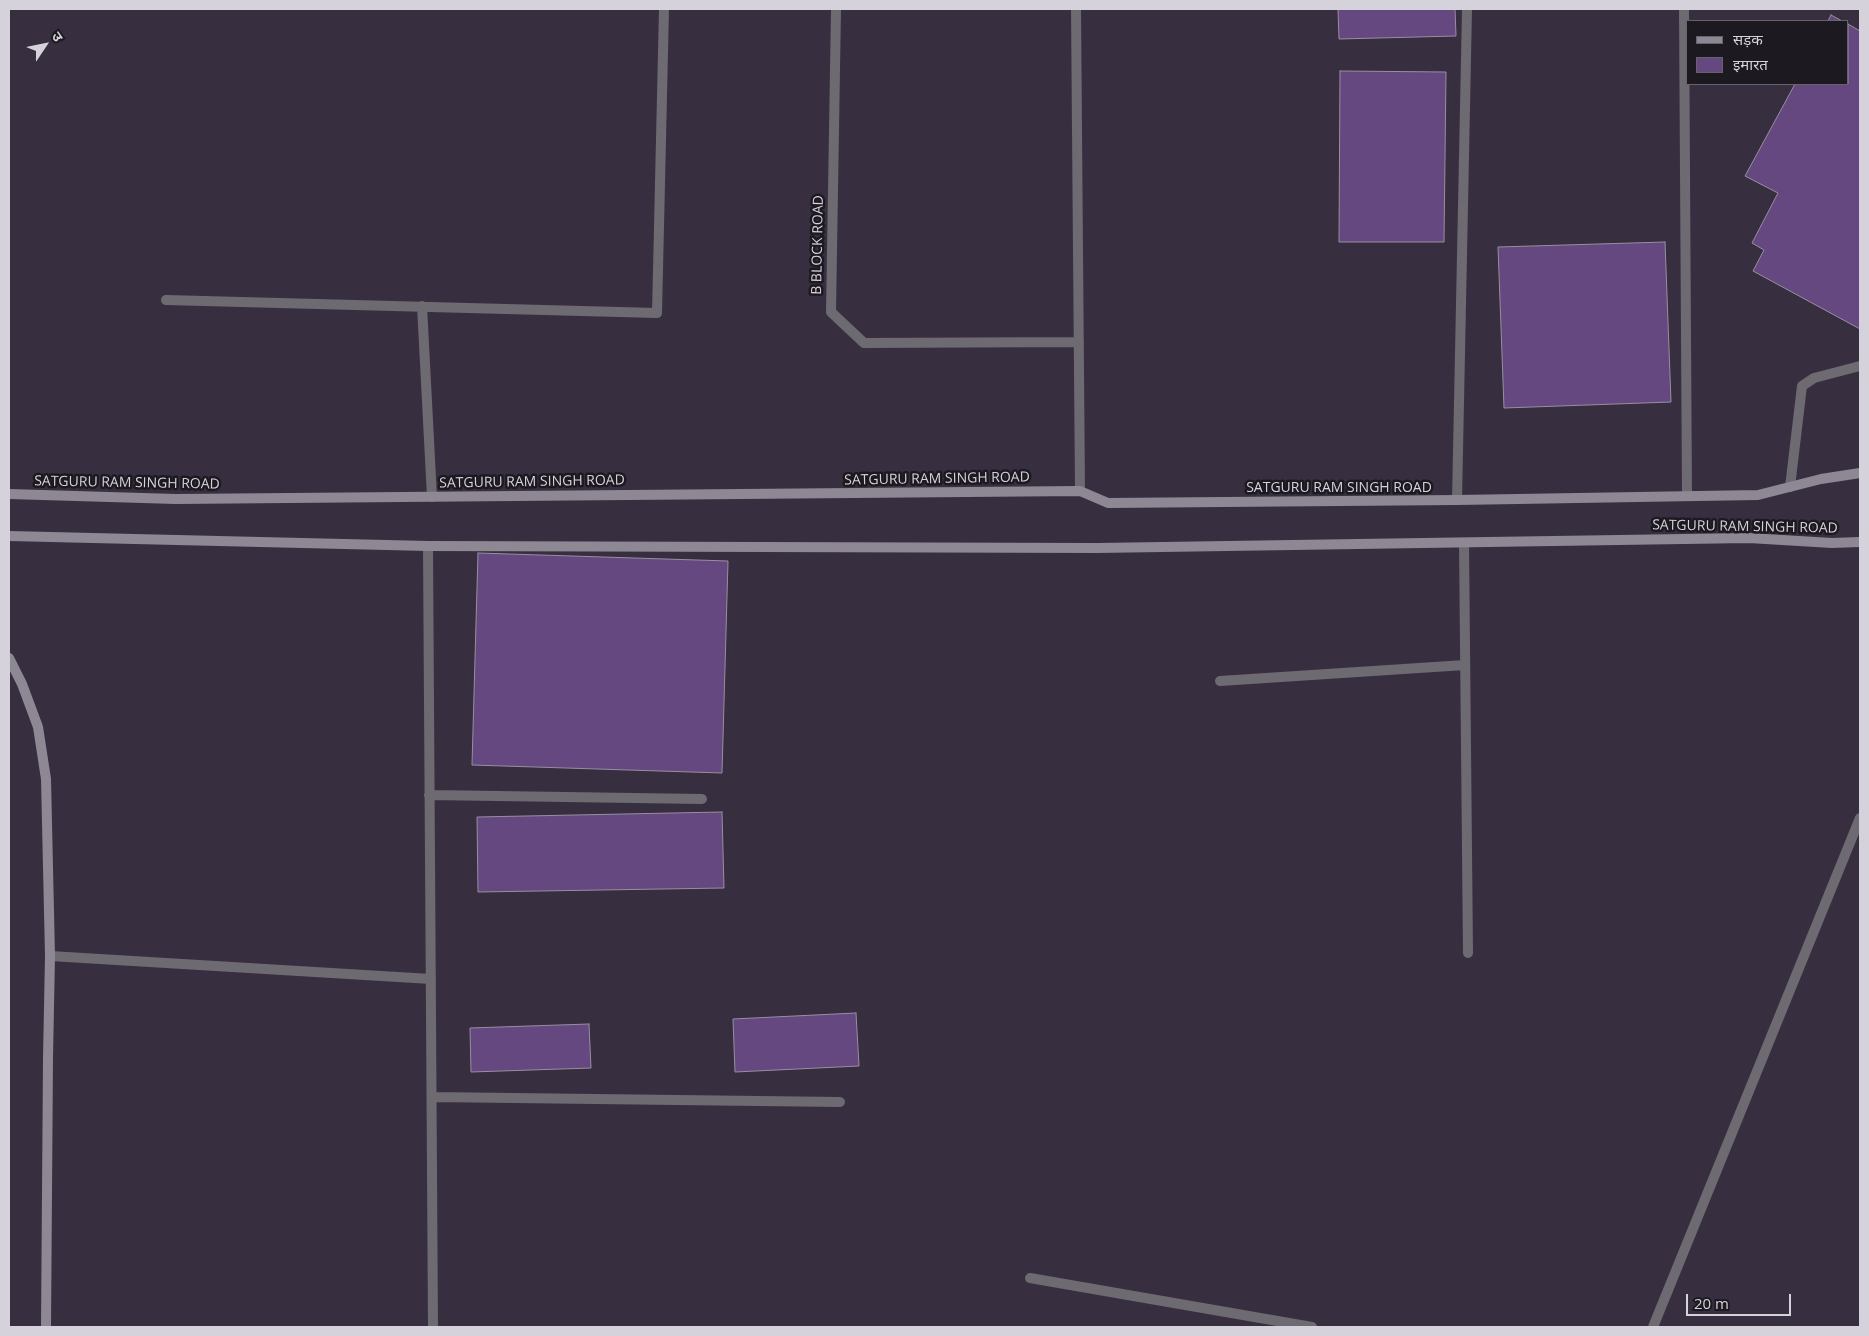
<!DOCTYPE html>
<html>
<head>
<meta charset="utf-8">
<style>
	body { margin:0 }
	#map { position:relative; width:1869px; height:1336px; overflow:hidden; background:#372f3f; font-family:"Open Sans","Noto Sans Devanagari",sans-serif }
	canvas { display:block }
	.frame { position:absolute; inset:0; border:10px solid #d6d2db; pointer-events:none }
	.legend { position:absolute; left:1686px; top:20px; width:162px; height:65px; box-sizing:border-box; background:#1d1920; border:1px solid #67636b; margin:0; padding:6px 9px; list-style:none; font-size:15px; color:#d6d2db }
	.legend li { display:flex; align-items:center; gap:10px; height:25px }
	.legend b { width:25px; border:1px solid #67636b }
	.north { position:absolute; left:20px; top:20px; width:50px; height:50px; -webkit-text-stroke:4px #1d1920; paint-order:stroke; rotate:56deg; font-size:14px; font-weight:700; line-height:20px; text-align:center; color:#d6d2db }
	.north::after { content:''; display:block; margin:auto; width:18px; height:22px; background:#d6d2db; clip-path:polygon(50% 0,100% 100%,50% 72%,0 100%) }
	.scale { position:absolute; left:1686px; top:1294px; width:105px; height:22px; box-sizing:border-box; border:2px solid #d6d2db; border-top:0; padding-left:6px; font-size:15px; line-height:18px; white-space:nowrap; color:#d6d2db; -webkit-text-stroke:4px #1d1920; paint-order:stroke }
</style>
</head>
<body>
<div id="map">
<canvas width="1869" height="1336"></canvas>
<div class="frame"></div>
<ul class="legend">
<li><b style="height:6px;background:#8e8894"></b>सड़क</li>
<li><b style="height:14px;background:#65487f"></b>इमारत</li>
</ul>
<div class="north">उ</div>
<div class="scale">20 m</div>
</div>
<script>
const c = document.querySelector('canvas').getContext('2d');
c.lineJoin = 'round';
function fillPath(path, color) { c.fillStyle = color; c.fill(path, 'evenodd'); }
const shape = rows => new Path2D(rows.map(r => 'M' + r).join(''));
function trace(path, color, width, dash) { c.strokeStyle = color; c.lineWidth = width; c.lineCap = dash ? 'butt' : 'round'; c.setLineDash(dash || []); c.stroke(path); }
function drawText(font, color, halo, rows, align = 'center') {
  c.font = font + ' "Open Sans",sans-serif'; c.lineWidth = 5; c.setLineDash([]); c.textBaseline = 'middle'; c.strokeStyle = halo; c.fillStyle = color; for (const [text, x, y, turn = 0] of rows) {
    c.save(); c.translate(x, y); c.rotate((+turn || 0) * Math.PI / 180); c.textAlign = isNaN(turn) ? turn : align; if (halo) c.strokeText(text, 0, 0); c.fillText(text, 0, 0); c.restore();
  }
}
const building = shape([
	[1338,9,1455,9,1456,36,1339,39,1338,9],
	[1831,15,1842,21,1828,21,1831,15],
	[1848,24,1860,31,1860,329,1753,271,1764,250,1752,243,1778,193,1745,176,1795,84,1848,84,1848,24],
	[1340,71,1446,72,1444,242,1339,242,1340,71],
	[1665,242,1671,402,1504,408,1498,247,1665,242],
	[478,553,728,561,722,773,472,765,478,553],
	[722,812,724,888,478,892,477,817,722,812],
	[856,1013,859,1066,735,1072,733,1019,856,1013],
	[589,1024,591,1068,471,1072,470,1028,589,1024]
]);
const lane = shape([
	[1790,487,1802,386,1814,378,1860,366],
	[1464,543,1468,953],
	[1220,681,1465,665],
	[1653,1327,1860,818]
]);
const street = shape([
	[836,9,831,312,864,343,1079,342],
	[1076,9,1080,491],
	[1684,9,1687,496],
	[166,300,657,313,664,9],
	[422,306,432,497],
	[1457,500,1467,9],
	[428,546,433,1327],
	[429,795,702,799],
	[50,956,431,979],
	[432,1097,840,1102],
	[1030,1278,1312,1327]
]);
const secondary = shape([
	[9,494,176,499,1080,491,1108,503,1457,500,1758,495,1821,479,1860,473],
	[9,536,428,546,1097,548,1749,538,1832,543,1860,542],
	[9,658,22,684,38,727,46,779,50,956,48,1058,46,1327]
]);
const streetNames = [
	["B BLOCK ROAD",818,245,-89],
	["SATGURU RAM SINGH ROAD",937,479,-1],
	["SATGURU RAM SINGH ROAD",532,482,-1],
	["SATGURU RAM SINGH ROAD",127,483,1],
	["SATGURU RAM SINGH ROAD",1339,488],
	["SATGURU RAM SINGH ROAD",1745,527,1]
];
fillPath(building, '#65487f');
trace(building, '#988fa2', 1);
trace(lane, '#6d6a72', 10);
trace(street, '#6d6a72', 10);
trace(secondary, '#8e8894', 10);
drawText('14px', '#d6d2db', '#1d1920', streetNames);
</script>
</body>
</html>
